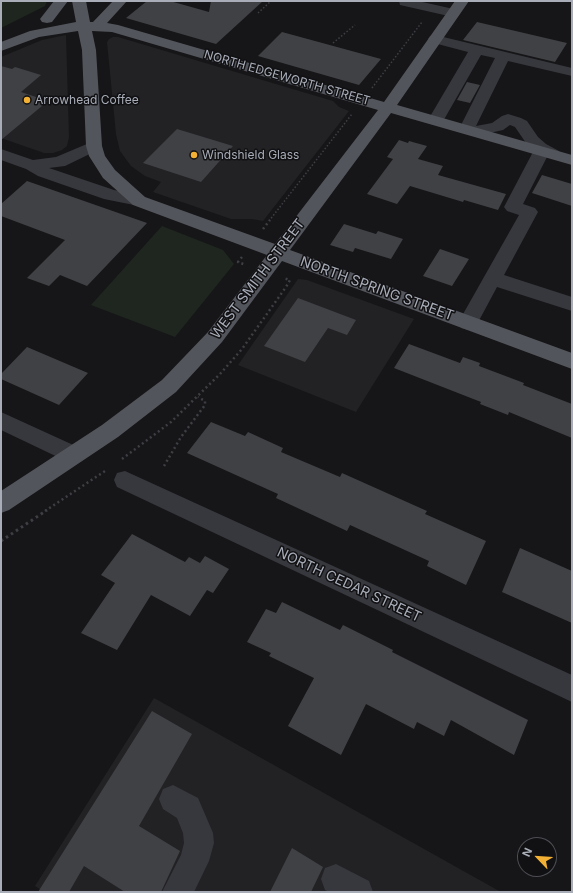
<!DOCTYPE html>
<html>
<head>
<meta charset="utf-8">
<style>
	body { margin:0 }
	#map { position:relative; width:573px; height:893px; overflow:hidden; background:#161618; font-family:Inter,sans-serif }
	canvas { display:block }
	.frame { position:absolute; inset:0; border:2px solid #a8adb8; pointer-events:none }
	.north { position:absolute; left:517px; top:837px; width:40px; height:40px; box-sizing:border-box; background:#111113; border:1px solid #4d4f55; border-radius:50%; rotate:295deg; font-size:11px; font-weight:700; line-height:16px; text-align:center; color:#a8adb8 }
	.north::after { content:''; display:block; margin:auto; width:14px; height:18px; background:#f2b134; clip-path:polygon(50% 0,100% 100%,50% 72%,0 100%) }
</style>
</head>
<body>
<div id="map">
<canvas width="573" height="893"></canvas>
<div class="frame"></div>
<div class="north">N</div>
</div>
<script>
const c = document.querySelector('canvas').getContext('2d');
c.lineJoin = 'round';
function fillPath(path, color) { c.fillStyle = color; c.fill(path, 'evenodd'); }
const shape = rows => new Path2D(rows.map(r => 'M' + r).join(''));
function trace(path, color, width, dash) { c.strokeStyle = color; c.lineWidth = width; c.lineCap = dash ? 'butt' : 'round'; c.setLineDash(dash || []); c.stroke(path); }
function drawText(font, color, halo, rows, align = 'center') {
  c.font = font + ' Inter,sans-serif'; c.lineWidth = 3; c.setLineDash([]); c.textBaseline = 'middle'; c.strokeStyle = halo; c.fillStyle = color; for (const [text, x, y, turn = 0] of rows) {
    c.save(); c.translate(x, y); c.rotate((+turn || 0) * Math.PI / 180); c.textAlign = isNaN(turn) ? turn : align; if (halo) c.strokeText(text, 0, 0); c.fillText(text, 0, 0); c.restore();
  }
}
const built = shape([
	[66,35,69,137,67,146,62,150,53,153,44,153,1,138,1,57,42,40],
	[113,37,118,37,333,101,339,107,349,111,263,221,252,219,231,219,153,192,161,182,145,176,131,166,120,151,116,134,107,42,109,39],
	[298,279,307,280,414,319,356,412,238,365],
	[154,698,501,892,44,892,35,886]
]);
const green = shape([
	[1,1,47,1,45,6,1,28],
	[162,226,223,250,234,264,175,337,91,305]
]);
const building = shape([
	[147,1,170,1,209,12,211,1,263,1,216,44,126,18],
	[477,22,567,43,555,62,463,40],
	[282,32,381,59,359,85,258,56],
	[1,66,12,69,15,67,41,75,21,92,48,101,1,140],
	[467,82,480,85,470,103,457,100],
	[177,129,233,146,201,182,143,163],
	[399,140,408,143,409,141,427,146,418,159,443,166,438,175,506,194,498,210,464,200,463,202,410,186,397,204,367,194,393,159,387,157],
	[542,175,572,184,572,206,532,193],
	[27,181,147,223,87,286,60,275,49,286,27,278,65,240,1,216,1,204],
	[344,224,376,234,378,231,403,239,391,259,355,248,353,252,330,245],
	[440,249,469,259,452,286,423,276],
	[298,298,356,320,347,335,328,328,305,362,264,346],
	[409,344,460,363,463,357,480,363,479,366,524,383,523,385,572,404,572,438,509,412,508,415,480,404,481,402,394,368],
	[27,347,88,373,59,405,1,379,1,374],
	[211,422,245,436,248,432,283,448,281,452,340,477,342,473,427,511,425,514,486,541,466,585,427,566,429,561,350,525,347,531,276,498,278,494,187,453],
	[132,534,185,562,189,557,200,563,205,556,229,569,213,593,207,590,190,616,151,595,117,650,81,633,115,583,101,575],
	[520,548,572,571,572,623,502,592],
	[282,602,340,630,343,625,393,650,392,652,528,720,514,755,451,720,444,736,417,722,414,729,366,704,341,755,288,726,314,678,269,656,271,653,247,642,266,609,276,613],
	[152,711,192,734,139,826,180,851,161,892,125,892,84,866,69,892,38,892],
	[292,848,323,867,311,892,270,892]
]);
const pathFar2 = shape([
	[258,13,270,2],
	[333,43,355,25],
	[372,88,422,22],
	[269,221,352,114]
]);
const pathFar1 = shape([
	[263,229,270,220],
	[242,257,238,262,246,265],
	[122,459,171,422,220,374,242,349,286,287,290,280,283,278],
	[164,466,181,437,205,405,205,401,198,397],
	[45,511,105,471]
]);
const path = shape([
	[1,541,47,510]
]);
const minor = shape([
	[399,1,418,1,458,10,460,13,458,16,453,17,400,5,399,1],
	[435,35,572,68,572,76,508,61,476,126,492,123,502,116,508,114,521,118,527,121,538,137,546,144,559,151,561,154,559,157,553,159,547,157,523,204,535,208,538,212,504,275,572,297,572,311,497,287,475,328,468,330,461,328,458,323,519,215,507,211,504,207,534,150,526,143,515,127,510,125,503,130,476,136,461,132,459,129,495,58,481,55,442,123,436,125,430,123,428,120,468,52,430,42,428,39,430,36,435,35],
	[94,141,100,143,102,146,100,149,65,166,49,168,114,190,145,197,148,201,145,205,139,206,104,199,38,176,26,169,1,160,1,149,33,160,56,157,94,141],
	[1,412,82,449,85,455,82,461,74,464,66,461,1,430,1,412],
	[125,471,572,675,572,702,117,487,114,480,117,473,125,471],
	[173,785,198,798,213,833,214,843,209,861,194,892,162,892,181,855,184,843,183,833,177,818,163,809,159,799,163,789,173,785],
	[336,864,369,881,373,892,329,892,325,890,321,879,325,868,336,864]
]);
const major = shape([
	[54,1,68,1,52,22,47,23,42,22,40,19,54,1],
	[72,1,86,1,90,22,93,22,113,1,127,1,107,23,118,25,384,102,455,1,469,1,397,105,572,155,572,165,391,113,290,250,572,353,572,369,282,261,222,342,176,392,118,437,9,510,1,513,1,491,102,425,162,380,208,332,267,255,133,205,103,178,89,156,86,146,82,50,78,31,39,37,1,51,1,42,30,31,76,22,72,1],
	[92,31,112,32,378,110,275,244,145,197,115,170,105,156,102,146,96,50,92,31]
]);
const markers = [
	[27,100,4,"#f2b134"],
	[194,155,4,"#f2b134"]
];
const farStreetnames = [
	["NORTH EDGEWORTH STREET",287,78,16]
];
const farPoinames = [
	["Arrowhead Coffee",35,100],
	["Windshield Glass",202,155]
];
const streetNames = [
	["WEST SMITH STREET",258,279,-53],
	["NORTH SPRING STREET",377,289,20],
	["NORTH CEDAR STREET",349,585,25]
];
fillPath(built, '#222225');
fillPath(green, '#1e261f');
fillPath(building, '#404145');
trace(pathFar2, '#3d3f44', 1.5, [1.5, 2]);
trace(pathFar1, '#3d3f44', 2.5, [2, 3]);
trace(path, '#3d3f44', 3, [2.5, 3.5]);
fillPath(minor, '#37383d');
fillPath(major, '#53555c');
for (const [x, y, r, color] of markers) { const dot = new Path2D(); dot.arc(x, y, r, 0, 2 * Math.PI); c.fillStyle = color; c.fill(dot); trace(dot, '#111113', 1.5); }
drawText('12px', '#a8adb8', '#111113', farStreetnames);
drawText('12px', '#a8adb8', '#111113', farPoinames, 'left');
drawText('14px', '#a8adb8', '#111113', streetNames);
</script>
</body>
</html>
